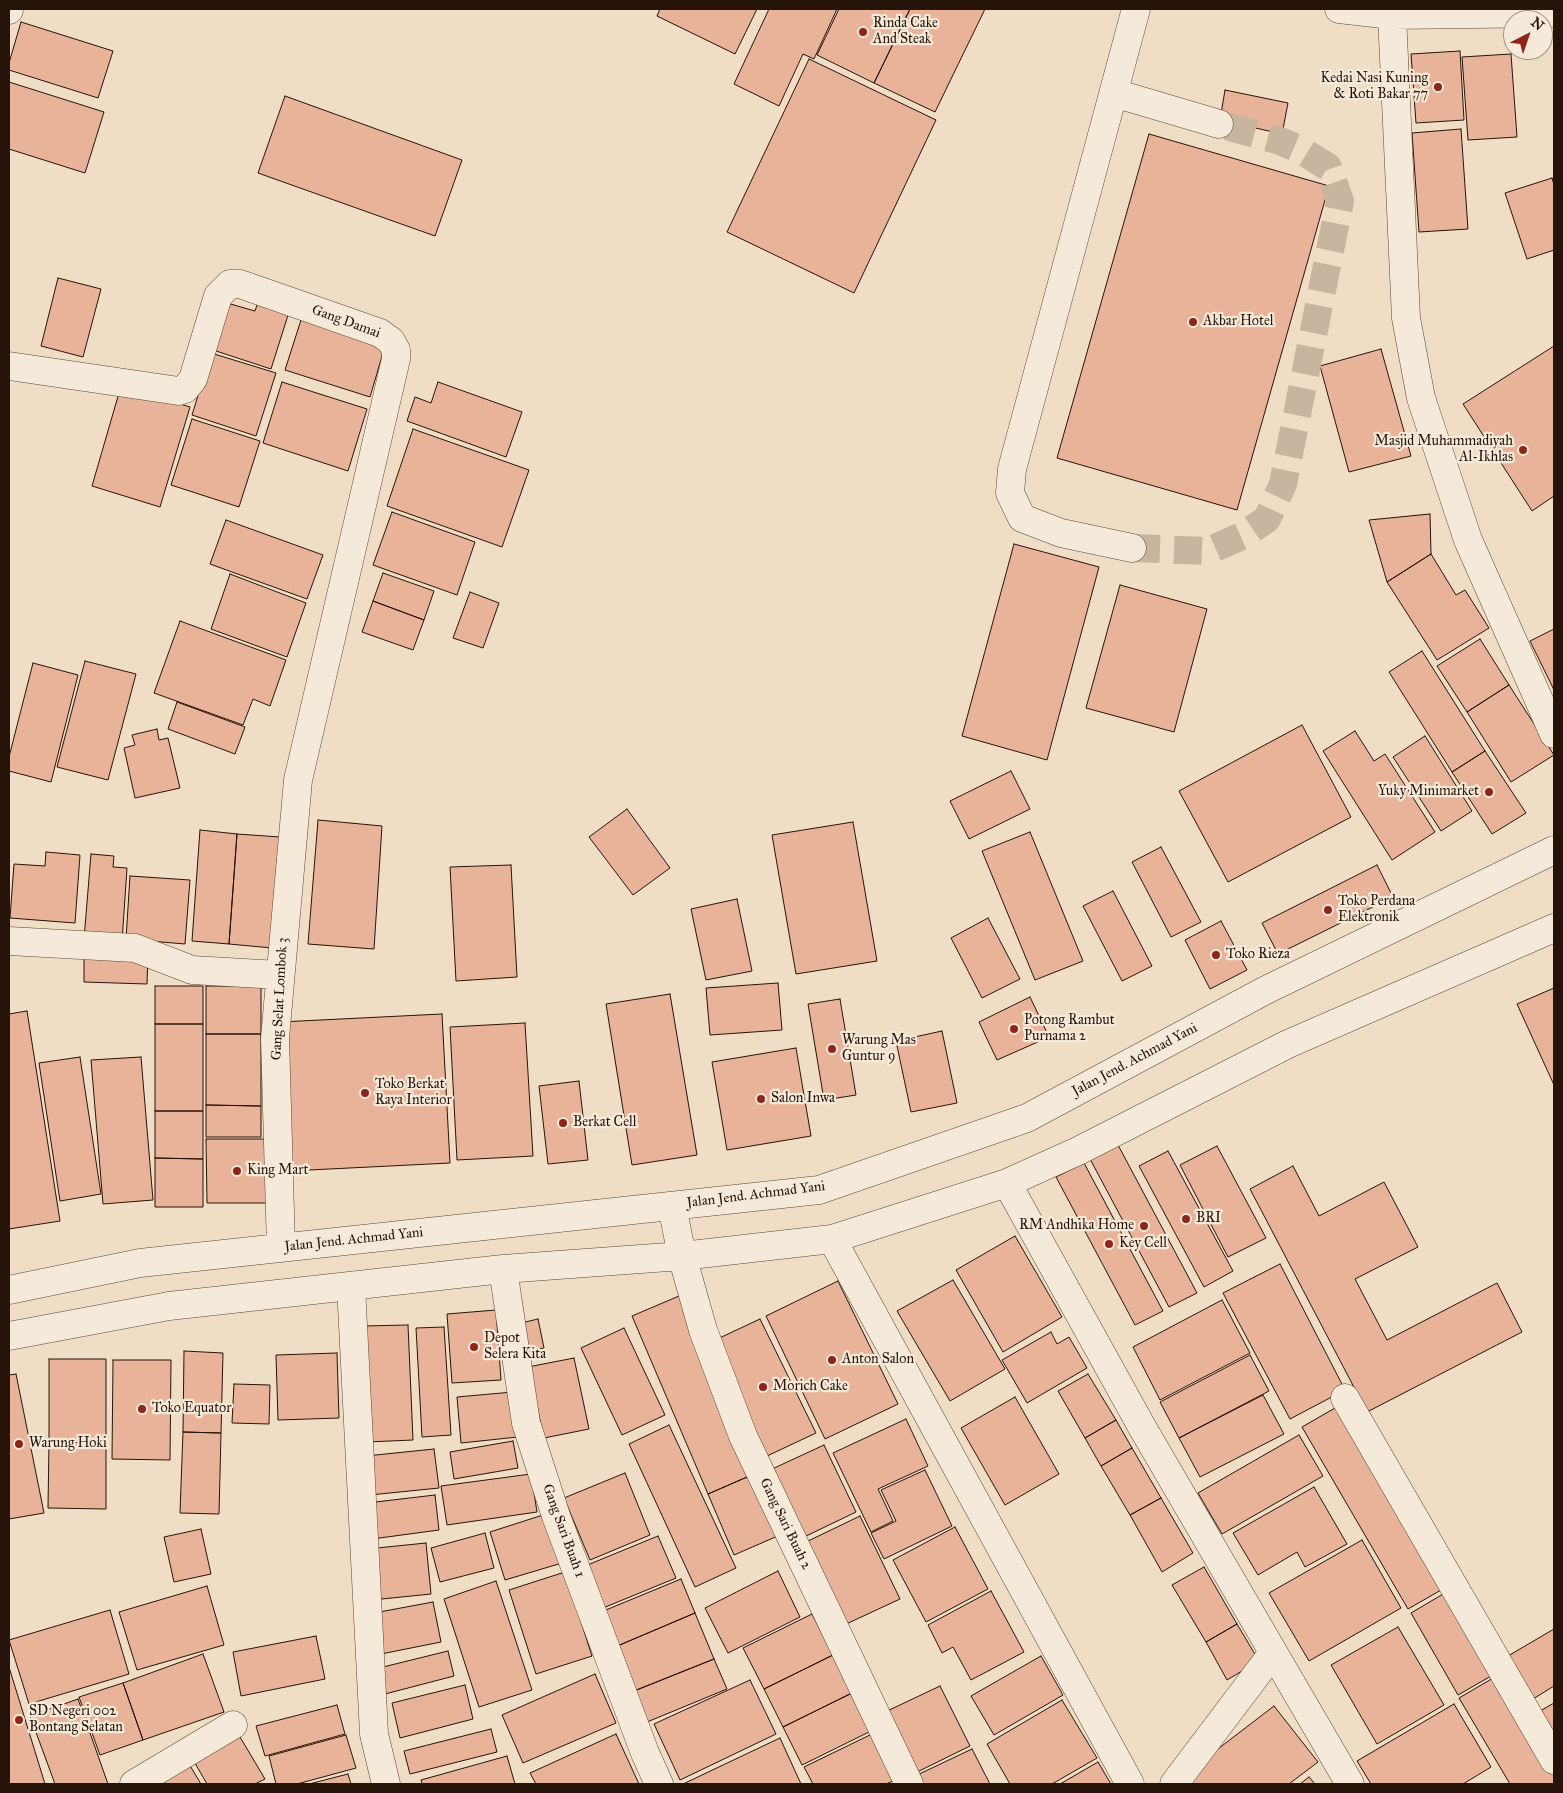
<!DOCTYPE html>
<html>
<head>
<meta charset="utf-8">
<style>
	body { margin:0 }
	#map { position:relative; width:1563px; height:1793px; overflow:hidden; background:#efdec5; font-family:"IM FELL Great Primer",serif }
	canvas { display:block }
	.frame { position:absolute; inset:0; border:10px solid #261309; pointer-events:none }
	.north { position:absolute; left:1503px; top:10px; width:50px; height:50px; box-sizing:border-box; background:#f5ead9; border:1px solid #a29486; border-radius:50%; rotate:41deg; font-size:14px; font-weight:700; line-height:20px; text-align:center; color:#261309 }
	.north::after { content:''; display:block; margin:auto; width:18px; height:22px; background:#8f2418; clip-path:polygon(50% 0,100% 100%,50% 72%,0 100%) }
</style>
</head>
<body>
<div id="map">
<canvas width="1563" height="1793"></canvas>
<div class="frame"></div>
<div class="north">N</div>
</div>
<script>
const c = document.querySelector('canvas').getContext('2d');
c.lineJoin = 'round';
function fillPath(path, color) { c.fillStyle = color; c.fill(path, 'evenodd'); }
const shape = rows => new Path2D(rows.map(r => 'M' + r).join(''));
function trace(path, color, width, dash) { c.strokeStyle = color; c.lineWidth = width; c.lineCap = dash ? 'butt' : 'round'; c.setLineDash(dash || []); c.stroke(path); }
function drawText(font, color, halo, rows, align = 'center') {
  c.font = font + ' "IM FELL Great Primer",serif'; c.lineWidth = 4.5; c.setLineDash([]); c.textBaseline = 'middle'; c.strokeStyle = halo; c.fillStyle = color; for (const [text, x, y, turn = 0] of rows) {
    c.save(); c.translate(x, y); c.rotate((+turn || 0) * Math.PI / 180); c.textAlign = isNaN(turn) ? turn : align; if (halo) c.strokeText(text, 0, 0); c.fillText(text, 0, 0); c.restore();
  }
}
const building = shape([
	[660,9,757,9,735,54,657,16,660,9],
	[769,9,837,9,814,59,803,54,779,106,734,84,769,9],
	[839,9,910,9,874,83,817,55,839,9],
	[910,9,985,9,935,112,874,83,910,9],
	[21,22,113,51,98,98,9,70,9,63,21,22],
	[1460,51,1464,120,1416,123,1411,54,1460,51],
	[1511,54,1517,137,1468,140,1462,57,1511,54],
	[809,59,936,120,854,293,727,232,809,59],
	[9,82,104,112,85,173,9,149,9,82],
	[1225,90,1288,103,1282,134,1220,120,1225,90],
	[285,96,462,160,435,236,258,173,285,96],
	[1461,129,1468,229,1419,232,1412,133,1461,129],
	[1149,134,1329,186,1237,510,1057,458,1149,134],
	[1552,178,1554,185,1554,250,1527,259,1505,193,1552,178],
	[58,278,101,289,83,357,41,346,58,278],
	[258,302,289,312,271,369,213,350,227,303,255,311,258,302],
	[301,320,385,346,370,397,285,370,301,320],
	[1554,346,1554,496,1532,511,1463,404,1554,346],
	[1381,349,1411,456,1349,472,1320,366,1381,349],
	[211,353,276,373,256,436,192,415,211,353],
	[282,382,367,409,348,471,263,443,282,382],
	[438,382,522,412,506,457,407,421,415,397,431,403,438,382],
	[121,386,190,407,160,507,92,486,121,386],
	[192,419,260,441,239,507,171,485,192,419],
	[413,429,529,470,502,547,387,506,413,429],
	[392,512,475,542,457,595,373,565,392,512],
	[1430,514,1431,554,1387,582,1369,520,1430,514],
	[226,520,323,555,307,599,210,564,226,520],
	[1014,544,1099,567,1047,760,962,736,1014,544],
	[1431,554,1456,595,1465,590,1489,628,1437,660,1387,582,1431,554],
	[383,573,434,591,424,620,373,601,383,573],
	[230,574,306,603,287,657,211,629,230,574],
	[1120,585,1207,609,1174,732,1086,708,1120,585],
	[470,592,499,603,483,648,453,638,470,592],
	[373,601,424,620,413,650,362,632,373,601],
	[180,621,286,660,270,706,253,699,243,725,154,693,180,621],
	[1554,629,1554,690,1530,641,1554,629],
	[1480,639,1509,685,1467,712,1437,666,1480,639],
	[1422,651,1485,751,1452,772,1389,672,1422,651],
	[85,661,136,674,108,780,57,767,85,661],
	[33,663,78,675,51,782,9,771,9,757,33,663],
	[1509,685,1554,755,1511,782,1467,712,1509,685],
	[177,702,245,727,235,754,168,729,177,702],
	[1302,725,1351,817,1228,882,1179,791,1302,725],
	[157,729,159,740,168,738,180,788,135,798,124,748,135,745,132,735,157,729],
	[1355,731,1374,761,1385,754,1435,832,1392,860,1323,751,1355,731],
	[1425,736,1472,811,1441,831,1393,757,1425,736],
	[1485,751,1526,813,1492,834,1452,772,1485,751],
	[1011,771,1030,809,969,839,950,801,1011,771],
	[627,809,670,868,633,895,589,837,627,809],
	[318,820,382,826,374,949,308,944,318,820],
	[853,822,877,961,796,974,772,835,853,822],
	[200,830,237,834,229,944,192,941,200,830],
	[1030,832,1083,961,1035,980,982,851,1030,832],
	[237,834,280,837,272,948,229,944,237,834],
	[1161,847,1201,922,1171,937,1132,862,1161,847],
	[46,852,80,855,75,923,10,918,14,864,45,866,46,852],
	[91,854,114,856,113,867,127,868,122,942,84,939,91,854],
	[511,865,517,977,456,981,450,867,511,865],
	[1377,865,1393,897,1278,954,1262,923,1377,865],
	[130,876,190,880,185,944,126,939,130,876],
	[1113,891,1152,966,1122,981,1083,906,1113,891],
	[737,899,752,971,706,980,691,909,737,899],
	[988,918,1020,979,982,998,951,938,988,918],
	[1221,921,1247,970,1210,989,1185,940,1221,921],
	[84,951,148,953,147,984,84,982,84,951],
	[778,983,782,1030,710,1035,706,988,778,983],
	[155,986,203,986,203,1024,155,1024,155,986],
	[206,986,261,986,261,1034,206,1034,206,986],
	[1554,988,1554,1085,1517,1004,1554,988],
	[670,994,697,1155,632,1165,606,1004,670,994],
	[1030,997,1049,1037,997,1060,979,1022,1030,997],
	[840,999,856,1095,824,1100,808,1004,840,999],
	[27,1011,60,1221,9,1229,9,1014,27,1011],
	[442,1014,450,1163,289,1171,280,1022,442,1014],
	[525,1023,533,1156,457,1160,450,1027,525,1023],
	[155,1024,203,1024,203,1111,155,1111,155,1024],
	[942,1031,957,1103,911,1112,896,1041,942,1031],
	[206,1034,261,1034,261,1106,206,1105,206,1034],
	[796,1048,811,1136,727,1150,712,1062,796,1048],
	[80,1057,101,1194,60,1201,39,1063,80,1057],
	[141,1057,153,1200,103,1204,91,1060,141,1057],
	[579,1081,588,1160,548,1164,539,1086,579,1081],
	[206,1105,261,1106,261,1137,206,1137,206,1105],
	[155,1111,203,1111,203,1159,155,1158,155,1111],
	[206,1139,268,1139,269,1203,207,1203,206,1139],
	[1118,1145,1197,1293,1169,1307,1090,1159,1118,1145],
	[1217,1146,1266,1238,1228,1257,1180,1165,1217,1146],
	[1168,1151,1233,1271,1204,1287,1139,1166,1168,1151],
	[155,1158,203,1159,203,1207,155,1207,155,1158],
	[1084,1163,1163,1311,1135,1325,1056,1177,1084,1163],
	[1293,1166,1319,1216,1384,1182,1418,1247,1355,1279,1387,1340,1497,1283,1522,1332,1367,1412,1250,1189,1293,1166],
	[1015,1236,1062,1317,1003,1352,956,1270,1015,1236],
	[1280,1264,1345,1390,1290,1419,1223,1293,1280,1264],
	[953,1280,1005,1369,950,1401,897,1311,953,1280],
	[838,1281,898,1404,825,1439,766,1316,838,1281],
	[679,1296,754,1474,708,1494,632,1316,679,1296],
	[1222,1300,1250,1353,1160,1400,1133,1347,1222,1300],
	[496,1310,501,1380,452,1383,447,1314,496,1310],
	[538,1319,544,1348,522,1352,517,1324,538,1319],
	[760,1319,816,1433,767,1456,711,1342,760,1319],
	[408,1325,413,1440,367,1442,363,1326,408,1325],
	[444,1327,451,1435,422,1437,416,1328,444,1327],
	[624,1328,665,1415,622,1435,581,1348,624,1328],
	[1051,1332,1057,1344,1069,1337,1087,1368,1027,1403,1002,1360,1051,1332],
	[184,1351,223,1353,221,1433,183,1432,184,1351],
	[337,1353,339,1418,278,1420,276,1355,337,1353],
	[1250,1355,1269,1391,1179,1438,1160,1402,1250,1355],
	[574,1358,589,1429,544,1438,528,1367,574,1358],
	[49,1359,106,1359,106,1443,49,1442,49,1359],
	[113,1360,171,1360,170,1460,112,1459,113,1360],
	[16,1374,44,1513,9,1519,9,1375,16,1374],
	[1088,1374,1116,1420,1085,1438,1058,1391,1088,1374],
	[234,1384,270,1385,269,1424,232,1423,234,1384],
	[513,1392,518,1437,461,1443,457,1397,513,1392],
	[1263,1395,1284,1434,1200,1477,1179,1438,1263,1395],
	[1015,1397,1059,1474,1005,1505,961,1428,1015,1397],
	[1342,1404,1448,1586,1408,1609,1302,1427,1342,1404],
	[906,1419,928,1466,878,1489,893,1521,871,1532,833,1453,906,1419],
	[1116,1420,1132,1448,1101,1466,1085,1438,1116,1420],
	[669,1425,736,1568,695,1587,629,1444,669,1425],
	[183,1432,221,1433,219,1514,180,1513,183,1432],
	[1299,1435,1323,1476,1222,1534,1198,1493,1299,1435],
	[513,1441,518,1468,454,1479,450,1452,513,1441],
	[49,1442,106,1443,106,1509,48,1508,49,1442],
	[824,1445,856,1512,802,1538,770,1470,824,1445],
	[1132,1448,1161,1498,1130,1515,1101,1466,1132,1448],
	[434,1449,439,1488,370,1495,366,1456,434,1449],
	[925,1470,952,1526,884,1559,871,1533,896,1521,881,1490,925,1470],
	[625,1473,650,1535,590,1560,564,1498,625,1473],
	[531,1474,537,1512,447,1525,441,1486,531,1474],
	[754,1474,780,1535,734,1555,708,1494,754,1474],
	[1314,1487,1347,1544,1305,1567,1297,1552,1258,1575,1233,1533,1314,1487],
	[435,1495,439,1530,372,1539,367,1503,435,1495],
	[1161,1498,1193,1553,1162,1572,1130,1515,1161,1498],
	[546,1514,562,1563,505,1580,490,1532,546,1514],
	[860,1516,900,1599,844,1625,804,1543,860,1516],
	[955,1527,988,1589,926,1622,893,1560,955,1527],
	[201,1529,211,1574,174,1582,164,1537,201,1529],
	[485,1533,494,1568,440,1582,431,1548,485,1533],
	[658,1536,676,1578,603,1608,585,1566,658,1536],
	[1362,1540,1401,1608,1309,1661,1269,1593,1362,1540],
	[426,1543,431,1594,372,1600,367,1549,426,1543],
	[1204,1567,1237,1624,1206,1642,1172,1585,1204,1567],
	[778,1571,800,1617,728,1653,705,1608,778,1571],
	[565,1572,592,1656,536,1674,509,1590,565,1572],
	[681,1579,695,1613,615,1647,601,1612,681,1579],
	[496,1581,532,1690,479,1707,444,1599,496,1581],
	[207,1586,224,1645,137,1670,119,1612,207,1586],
	[1450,1590,1498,1672,1458,1695,1411,1613,1450,1590],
	[991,1591,1024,1652,971,1680,953,1647,942,1653,928,1625,991,1591],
	[433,1602,441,1642,381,1654,374,1613,433,1602],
	[110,1610,129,1674,29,1704,9,1640,110,1610],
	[695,1613,714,1659,634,1691,615,1647,695,1613],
	[812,1614,833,1655,764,1689,743,1648,812,1614],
	[1237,1624,1259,1661,1227,1680,1206,1642,1237,1624],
	[1398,1627,1444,1705,1377,1744,1331,1665,1398,1627],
	[1554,1629,1554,1686,1533,1699,1508,1656,1554,1629],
	[316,1636,325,1679,241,1696,233,1652,316,1636],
	[448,1651,454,1676,385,1694,379,1668,448,1651],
	[203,1654,224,1712,143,1740,123,1683,203,1654],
	[833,1655,852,1693,783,1727,764,1689,833,1655],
	[1041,1656,1063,1695,994,1735,971,1696,1041,1656],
	[714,1659,727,1689,647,1722,634,1691,714,1659],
	[9,1667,45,1784,9,1784,9,1667],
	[595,1674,616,1723,523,1763,502,1715,595,1674],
	[1500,1674,1554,1767,1554,1784,1510,1784,1459,1698,1500,1674],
	[750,1680,776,1734,680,1780,654,1724,750,1680],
	[123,1683,143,1740,100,1755,79,1697,123,1683],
	[465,1685,473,1719,400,1738,392,1703,465,1685],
	[940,1686,970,1746,913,1774,883,1713,940,1686],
	[852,1693,871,1731,802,1765,783,1727,852,1693],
	[78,1699,108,1784,55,1784,30,1716,78,1699],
	[1062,1700,1097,1758,1052,1784,1010,1784,987,1744,1062,1700],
	[1554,1703,1554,1735,1540,1711,1554,1703],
	[1454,1704,1491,1767,1463,1784,1371,1784,1357,1761,1454,1704],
	[337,1705,345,1734,265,1756,256,1726,337,1705],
	[1274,1706,1318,1762,1289,1784,1191,1784,1184,1775,1274,1706],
	[491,1729,497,1752,410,1774,404,1751,491,1729],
	[237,1732,265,1779,255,1784,207,1784,192,1758,237,1732],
	[616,1734,639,1784,536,1784,530,1773,616,1734],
	[872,1734,895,1780,886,1784,813,1784,804,1767,872,1734],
	[346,1735,356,1768,297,1784,276,1784,269,1756,346,1735],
	[780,1738,801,1784,683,1784,780,1738],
	[972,1749,990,1784,917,1784,913,1777,972,1749],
	[507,1756,515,1784,422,1784,421,1780,507,1756],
	[186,1759,201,1784,148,1784,186,1759],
	[1098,1762,1111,1784,1060,1784,1098,1762],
	[348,1774,351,1784,309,1784,348,1774],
	[1309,1777,1315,1784,1300,1784,1309,1777]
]);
const minorTunnel = shape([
	[1132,548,1208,551,1242,536,1267,519,1283,484,1340,201,1328,167,1299,149,1280,141,1219,124]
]);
const minor = shape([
	[1339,9,1392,15,1554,13],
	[9,10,9,9],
	[1392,15,1406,318,1421,398,1468,540,1554,734],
	[1114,93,1219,124],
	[9,366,179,391,185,389,193,379,218,296,230,284,240,284,380,333,391,341,396,350,396,359,298,780,275,1038,281,1248],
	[1132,548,1061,533,1022,518,1010,493,1012,469,1136,9],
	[9,941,135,948,192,970,279,975],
	[1007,1183,1142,1427,1350,1784],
	[672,1206,682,1256,703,1330,743,1436,909,1784],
	[832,1239,1130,1784],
	[503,1269,526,1423,556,1516,645,1753,659,1784],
	[351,1286,374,1734,386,1784],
	[9,1290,140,1263,819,1190,1027,1118,1266,990,1554,850],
	[9,1336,169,1306,503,1269,682,1256,832,1239,1007,1183,1078,1151,1288,1044,1554,928],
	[1345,1398,1554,1760],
	[134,1784,233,1725],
	[1174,1784,1273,1653]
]);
const markers = [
	[863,32,5,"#8f2418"],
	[1438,87,5,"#8f2418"],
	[1193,322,5,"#8f2418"],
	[1523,450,5,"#8f2418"],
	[1489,792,5,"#8f2418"],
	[1328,910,5,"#8f2418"],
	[1216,955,5,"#8f2418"],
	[1014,1029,5,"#8f2418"],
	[832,1049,5,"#8f2418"],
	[365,1093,5,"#8f2418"],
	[761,1099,5,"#8f2418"],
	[563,1123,5,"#8f2418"],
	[237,1171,5,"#8f2418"],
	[1186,1219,5,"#8f2418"],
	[1144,1226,5,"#8f2418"],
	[1109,1244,5,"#8f2418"],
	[474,1347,5,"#8f2418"],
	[832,1360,5,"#8f2418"],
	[763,1387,5,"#8f2418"],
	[142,1409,5,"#8f2418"],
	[19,1444,5,"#8f2418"],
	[19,1720,5,"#8f2418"]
];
const poiNames = [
	["Rinda Cake",873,24],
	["And Steak",873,40],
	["Kedai Nasi Kuning",1428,79,"right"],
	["& Roti Bakar 77",1428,95,"right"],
	["Akbar Hotel",1203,322],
	["Masjid Muhammadiyah",1513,442,"right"],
	["Al-Ikhlas",1513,458,"right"],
	["Yuky Minimarket",1479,792,"right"],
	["Toko Perdana",1338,902],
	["Elektronik",1338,918],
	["Toko Rieza",1226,955],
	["Potong Rambut",1024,1021],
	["Purnama 2",1024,1037],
	["Warung Mas",842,1041],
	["Guntur 9",842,1057],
	["Toko Berkat",375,1085],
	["Raya Interior",375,1101],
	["Salon Inwa",771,1099],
	["Berkat Cell",573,1123],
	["King Mart",247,1171],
	["BRI",1196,1219],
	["RM Andhika Home",1134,1226,"right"],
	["Key Cell",1119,1244],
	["Depot",484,1339],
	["Selera Kita",484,1355],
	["Anton Salon",842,1360],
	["Morich Cake",773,1387],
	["Toko Equator",152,1409],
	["Warung Hoki",29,1444],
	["SD Negeri 002",29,1712],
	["Bontang Selatan",29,1728]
];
const streetNames = [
	["Gang Damai",346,322,20],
	["Gang Selat Lombok 3",280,999,-87],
	["Jalan Jend. Achmad Yani",1135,1060,-28],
	["Jalan Jend. Achmad Yani",756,1195,-7],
	["Jalan Jend. Achmad Yani",354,1240,-6],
	["Gang Sari Buah 2",785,1524,64],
	["Gang Sari Buah 1",563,1531,70]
];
fillPath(building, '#e9b399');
trace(building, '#261309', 1);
trace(minorTunnel, '#c7b59f', 28, [28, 14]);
trace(minor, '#584638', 29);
trace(minor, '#f5ead9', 28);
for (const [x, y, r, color] of markers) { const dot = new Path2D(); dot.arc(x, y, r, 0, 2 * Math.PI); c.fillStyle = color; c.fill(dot); trace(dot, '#f5ead9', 2); }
drawText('14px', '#261309', '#f5ead9', poiNames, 'left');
drawText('14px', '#261309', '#f5ead9', streetNames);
</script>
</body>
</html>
